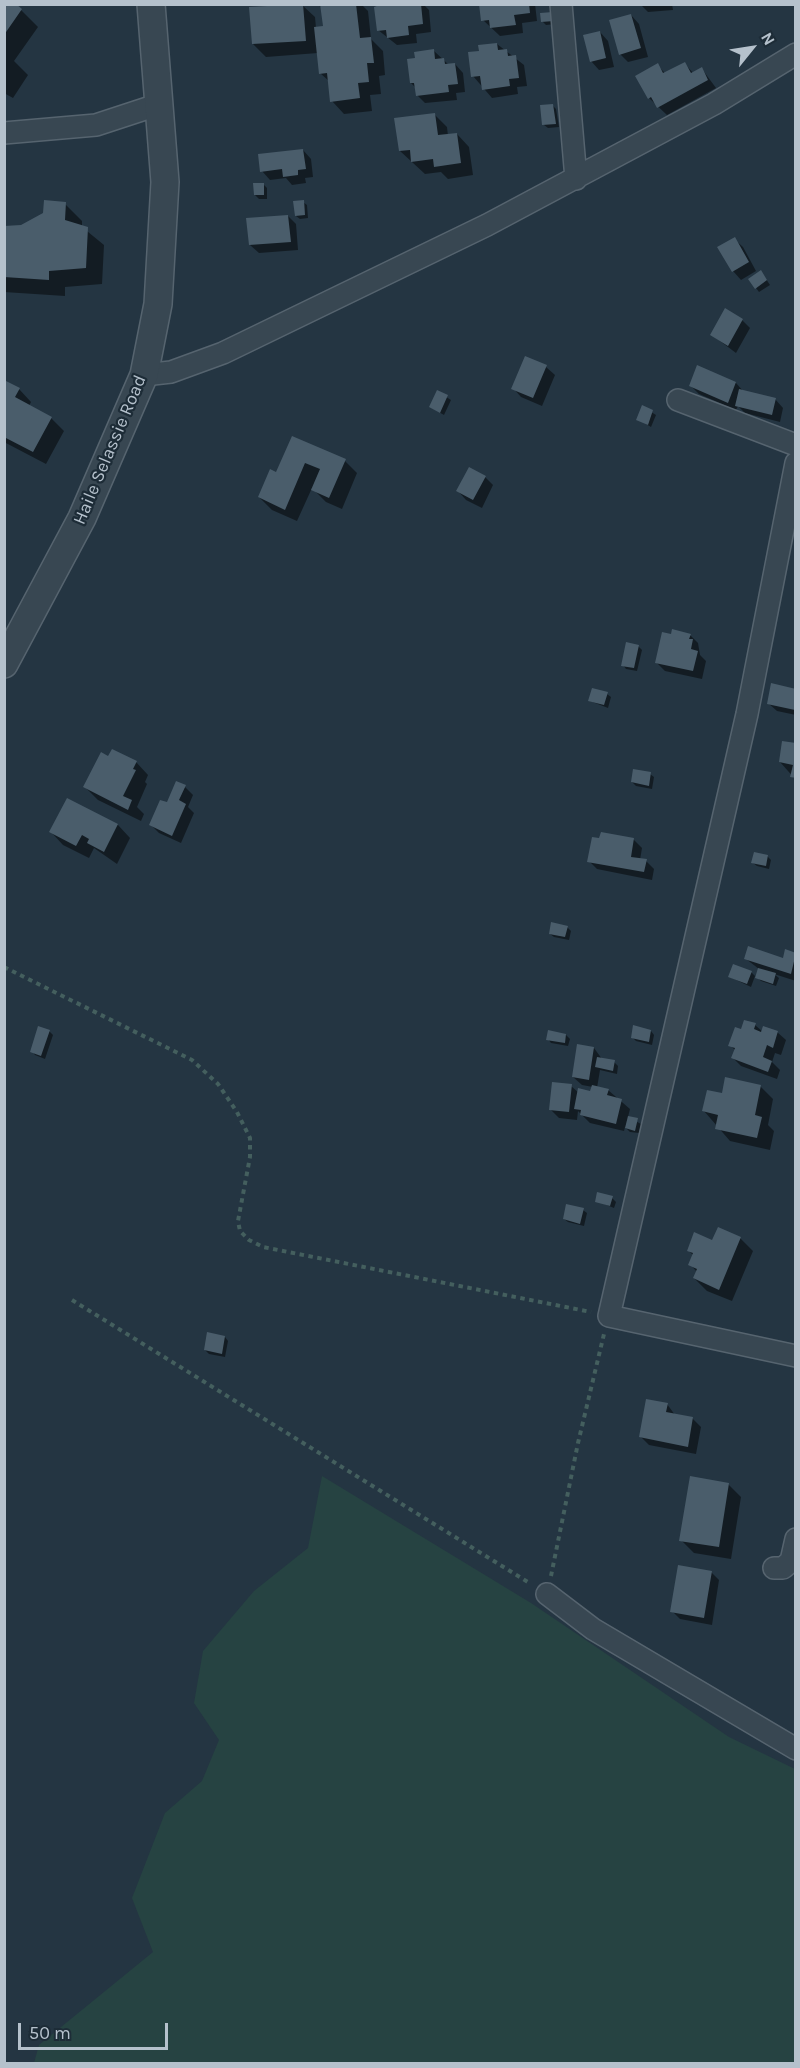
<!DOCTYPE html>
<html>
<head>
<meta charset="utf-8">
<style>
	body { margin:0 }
	#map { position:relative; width:800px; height:2068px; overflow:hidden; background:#243542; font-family:Karla,sans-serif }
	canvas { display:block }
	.frame { position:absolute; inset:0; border:6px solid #b5c1cc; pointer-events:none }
	.north { position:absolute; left:722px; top:18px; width:60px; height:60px; -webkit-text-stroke:4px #1d2c37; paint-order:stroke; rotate:60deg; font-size:16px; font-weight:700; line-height:24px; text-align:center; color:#b5c1cc }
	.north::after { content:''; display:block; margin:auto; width:21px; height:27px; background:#b5c1cc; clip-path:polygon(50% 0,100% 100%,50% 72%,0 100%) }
	.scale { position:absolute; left:18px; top:2023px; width:150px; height:27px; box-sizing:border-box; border:3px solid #b5c1cc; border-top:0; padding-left:8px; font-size:18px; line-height:21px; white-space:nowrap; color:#b5c1cc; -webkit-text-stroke:4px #1d2c37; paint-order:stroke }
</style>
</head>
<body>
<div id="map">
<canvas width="800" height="2068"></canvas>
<div class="frame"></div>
<div class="north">N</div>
<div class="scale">50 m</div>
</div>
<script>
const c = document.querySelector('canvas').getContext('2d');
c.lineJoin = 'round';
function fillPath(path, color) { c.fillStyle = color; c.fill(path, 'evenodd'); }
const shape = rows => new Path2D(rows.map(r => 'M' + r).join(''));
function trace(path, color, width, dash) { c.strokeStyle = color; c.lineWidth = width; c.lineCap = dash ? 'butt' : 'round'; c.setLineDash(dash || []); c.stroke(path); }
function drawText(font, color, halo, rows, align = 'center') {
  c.font = font + ' Karla,sans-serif'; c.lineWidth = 4.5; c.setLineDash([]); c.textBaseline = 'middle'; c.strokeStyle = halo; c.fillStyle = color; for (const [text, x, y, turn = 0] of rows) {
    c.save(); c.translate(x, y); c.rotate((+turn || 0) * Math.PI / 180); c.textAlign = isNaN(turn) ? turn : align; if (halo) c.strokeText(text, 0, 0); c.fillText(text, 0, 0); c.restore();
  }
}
const green = shape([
	[322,1476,531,1603,729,1737,795,1769,795,2063,34,2063,39,2045,153,1952,132,1898,165,1813,202,1781,219,1740,194,1703,203,1651,254,1591,308,1548]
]);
const shadow = shape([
	[4,4,21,10,38,27,14,61,28,75,13,98,4,93],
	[313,4,361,4,368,11,371,39,383,51,385,75,379,76,381,94,370,95,372,111,344,114,332,101,330,82,320,73,318,53,266,57,253,44,302,5,315,17,316,28,324,28,322,7],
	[384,4,423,4,429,10,431,32,416,34,417,43,397,45,378,30],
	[481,4,535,4,537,21,522,23,523,33,500,36,483,20],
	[640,4,672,4,673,10,648,12],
	[542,14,557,24,546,25,542,21],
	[631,15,639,24,648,57,628,62,620,54],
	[600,32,608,41,614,67,599,70,591,61],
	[497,44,524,65,527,86,517,87,518,94,492,98,473,76,481,52],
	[434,51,449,65,455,64,463,73,465,92,456,93,457,100,425,103,417,95,416,88,411,83,417,59],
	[685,64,694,74,702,69,716,88,667,115,649,98,657,65,666,74],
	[552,105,556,109,559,127,548,128,544,125],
	[434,114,447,127,448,136,457,134,469,147,473,175,448,179,441,172,425,174,400,151],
	[303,150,311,159,313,177,305,178,306,183,292,185,286,178,270,180,262,171],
	[263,184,267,188,267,199,259,199,255,195],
	[303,202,307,205,308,218,300,219,296,216],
	[65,204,82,221,82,227,104,245,102,284,65,287,65,296,4,292,4,227,22,226],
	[288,216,296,224,298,250,259,253,250,245],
	[734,239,743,247,756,271,741,280,733,271],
	[764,276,770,285,759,292,756,288],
	[742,320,750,328,736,353,712,335],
	[526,358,546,367,555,375,542,406,521,397,513,388],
	[698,367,736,383,744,392,775,399,783,408,780,422,745,413,738,406,736,410,699,394,690,385],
	[4,381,19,389,31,402,29,406,51,418,64,431,46,464,4,442],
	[438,392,451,400,444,415,430,407],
	[643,407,656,415,651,427,638,419],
	[293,438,345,461,357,473,342,509,326,502,312,488,297,521,272,510,259,497,277,474],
	[485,477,493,485,482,508,466,500,458,491],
	[690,635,698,643,700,655,706,661,702,679,665,671,656,662],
	[638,646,642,650,637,671,626,669,623,665],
	[796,690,796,715,777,711,768,703],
	[607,694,611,697,608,708,590,701],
	[796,745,796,780,780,762],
	[109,758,136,762,148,775,145,782,147,784,137,807,144,814,141,821,98,800,85,787],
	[650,774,654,777,652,789,636,786,632,782],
	[185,787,193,795,188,807,194,813,181,843,159,833,151,825],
	[67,800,118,825,130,838,117,864,94,848,89,858,63,845,51,832],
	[601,840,634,840,642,848,640,860,646,861,654,869,652,880,597,869,589,861],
	[767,856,771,860,769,869,757,866,753,863],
	[567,927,571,931,569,940,554,937,550,934],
	[796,954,796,981,774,974,779,978,776,986,761,981,757,977,759,969,746,959,784,960],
	[751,972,755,976,751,987,730,977],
	[755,1025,763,1032,777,1032,786,1040,781,1055,775,1053,772,1062,780,1070,777,1079,741,1066,733,1058,735,1050,730,1045,742,1031],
	[49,1031,53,1035,45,1059,35,1055,32,1051],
	[651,1031,654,1035,652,1045,636,1041,632,1037],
	[566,1035,570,1039,568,1046,551,1043,548,1039],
	[594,1048,602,1059,614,1062,618,1066,617,1074,600,1070,597,1088,608,1090,630,1109,628,1117,641,1124,639,1133,630,1132,625,1127,624,1131,590,1123,578,1111,577,1120,559,1118,551,1110,571,1086,579,1093,591,1092,593,1087,582,1085,573,1077],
	[760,1086,773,1099,768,1125,774,1131,770,1150,730,1141,704,1111,723,1095],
	[612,1198,616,1202,614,1208,597,1201],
	[583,1210,587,1213,584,1226,568,1222,564,1219],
	[740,1238,753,1251,732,1301,707,1291,694,1278,697,1272,690,1264,693,1255,688,1250,713,1242],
	[225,1337,228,1341,225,1357,209,1354,205,1350],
	[667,1404,675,1415,692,1418,701,1427,696,1454,649,1445,641,1437],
	[728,1484,741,1497,731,1559,694,1553,681,1540],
	[711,1572,719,1580,712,1625,680,1619,672,1611]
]);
const building = shape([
	[4,4,16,4,22,9,4,35],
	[303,4,306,41,252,44,249,7],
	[320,4,356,4,360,38,371,37,374,63,367,63,369,82,358,83,360,98,330,102,327,73,319,74,314,27,323,26],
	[382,4,421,4,423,24,408,26,409,35,387,38,386,30,377,31,374,7],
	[479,4,529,4,530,13,514,15,516,25,490,28,489,20,481,21],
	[553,12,554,21,541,22,540,13],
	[631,14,641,48,619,55,609,20],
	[600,31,606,58,590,62,583,35],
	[497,43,498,50,507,49,508,56,516,55,519,78,509,79,510,86,482,90,480,76,471,77,468,52,479,51,478,45],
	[434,49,435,59,444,58,445,64,455,63,458,84,448,85,449,92,416,96,414,83,410,83,407,59,415,58,414,52],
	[685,62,691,73,702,67,708,80,657,108,651,97,648,99,635,76,658,63,663,73],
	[553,104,556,124,542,125,540,105],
	[435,113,438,135,457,133,461,163,434,167,433,159,411,162,410,150,399,151,394,118],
	[303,149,306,169,298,170,298,175,283,177,282,169,260,172,258,154],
	[253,183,264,183,264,195,254,195],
	[44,200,66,202,65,220,88,227,86,268,49,271,49,280,4,277,4,226,21,225,43,213],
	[304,200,305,215,295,216,293,201],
	[288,215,291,242,249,245,246,218],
	[735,237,749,262,732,272,717,247],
	[761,270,767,280,755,289,748,279],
	[725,308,743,319,728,346,710,335],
	[525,356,547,365,533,398,511,389],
	[697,365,736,382,728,403,689,386],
	[4,380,20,388,15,397,52,417,33,452,4,437],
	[739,389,776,398,772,415,735,406],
	[437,390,448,395,440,413,429,407],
	[642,405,653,410,648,425,636,420],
	[292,436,346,459,329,498,311,490,320,469,305,463,285,510,258,497,270,469,276,472],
	[469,467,486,476,473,500,456,491],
	[672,629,691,634,689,639,693,639,691,649,698,651,693,671,655,663,662,632,671,634],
	[626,642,639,645,634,668,621,666],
	[771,683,796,689,795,710,767,704],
	[592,688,608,692,604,705,588,701],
	[782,741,796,743,796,778,790,777,793,765,779,762],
	[112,749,137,761,133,769,136,770,123,796,132,800,128,810,83,787,101,752,108,756],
	[633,769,651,772,649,786,631,782],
	[176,781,186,785,179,800,186,804,172,836,149,825,160,800,167,802],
	[67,798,118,824,104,852,87,843,89,839,82,835,76,846,49,832],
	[601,832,634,838,631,857,647,859,644,872,587,862,592,837,599,838],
	[754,852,768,855,766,866,751,863],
	[551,922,568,926,565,937,549,934],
	[748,946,783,958,785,949,796,953,791,974,744,959],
	[733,964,752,971,747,984,728,977],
	[758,968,776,973,773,984,755,978],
	[744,1020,756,1023,754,1029,761,1032,763,1026,778,1031,773,1048,767,1045,763,1057,772,1061,768,1072,731,1058,735,1048,728,1046,735,1027,741,1029],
	[633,1025,651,1030,649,1042,631,1038],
	[38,1026,50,1030,41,1056,30,1052],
	[548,1030,566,1034,565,1043,546,1040],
	[577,1044,594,1047,589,1080,572,1077],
	[597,1057,615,1060,613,1071,595,1067],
	[725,1077,761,1085,755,1115,762,1117,757,1138,715,1129,718,1115,702,1111,707,1090,722,1093],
	[552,1082,572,1084,569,1112,549,1110],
	[592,1085,609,1089,607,1095,622,1099,616,1124,580,1115,581,1110,574,1109,578,1088,590,1091],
	[628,1116,638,1118,635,1131,625,1128],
	[597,1192,613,1196,610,1206,595,1202],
	[566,1204,584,1208,580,1224,563,1219],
	[718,1227,741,1237,719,1290,693,1278,697,1269,688,1265,693,1253,687,1251,694,1232,712,1240],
	[207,1332,225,1336,222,1354,204,1350],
	[646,1399,668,1403,666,1412,693,1417,688,1447,639,1437],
	[690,1476,729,1483,719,1547,679,1541],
	[678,1565,712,1571,704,1618,670,1612]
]);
const path = shape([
	[4,967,192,1060,218,1084,237,1112,250,1138,250,1157,238,1221,240,1231,249,1240,263,1247,591,1312],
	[72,1300,531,1584],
	[551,1576,578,1443,604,1334]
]);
const minor = shape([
	[561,4,576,179],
	[4,133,96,125,160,104],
	[144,375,171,372,223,353,487,225,714,104,796,54],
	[678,400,796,445],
	[796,463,747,714,609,1316,796,1356],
	[774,1568,783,1568,791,1561,796,1539],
	[547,1594,593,1629,796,1749]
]);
const tertiary = shape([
	[4,664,82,518,144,375,158,304,165,182,151,4]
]);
const streetNames = [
	["Haile Selassie Road",110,450,-67]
];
fillPath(green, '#264342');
fillPath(shadow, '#0007');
fillPath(building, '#4a5d6b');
trace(minor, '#56646f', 24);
trace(tertiary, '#56646f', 30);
trace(path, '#445f5e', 4, [4.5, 4.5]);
trace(minor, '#384752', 21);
trace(tertiary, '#384752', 27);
drawText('18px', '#b5c1cc', '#1d2c37', streetNames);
</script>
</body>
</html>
